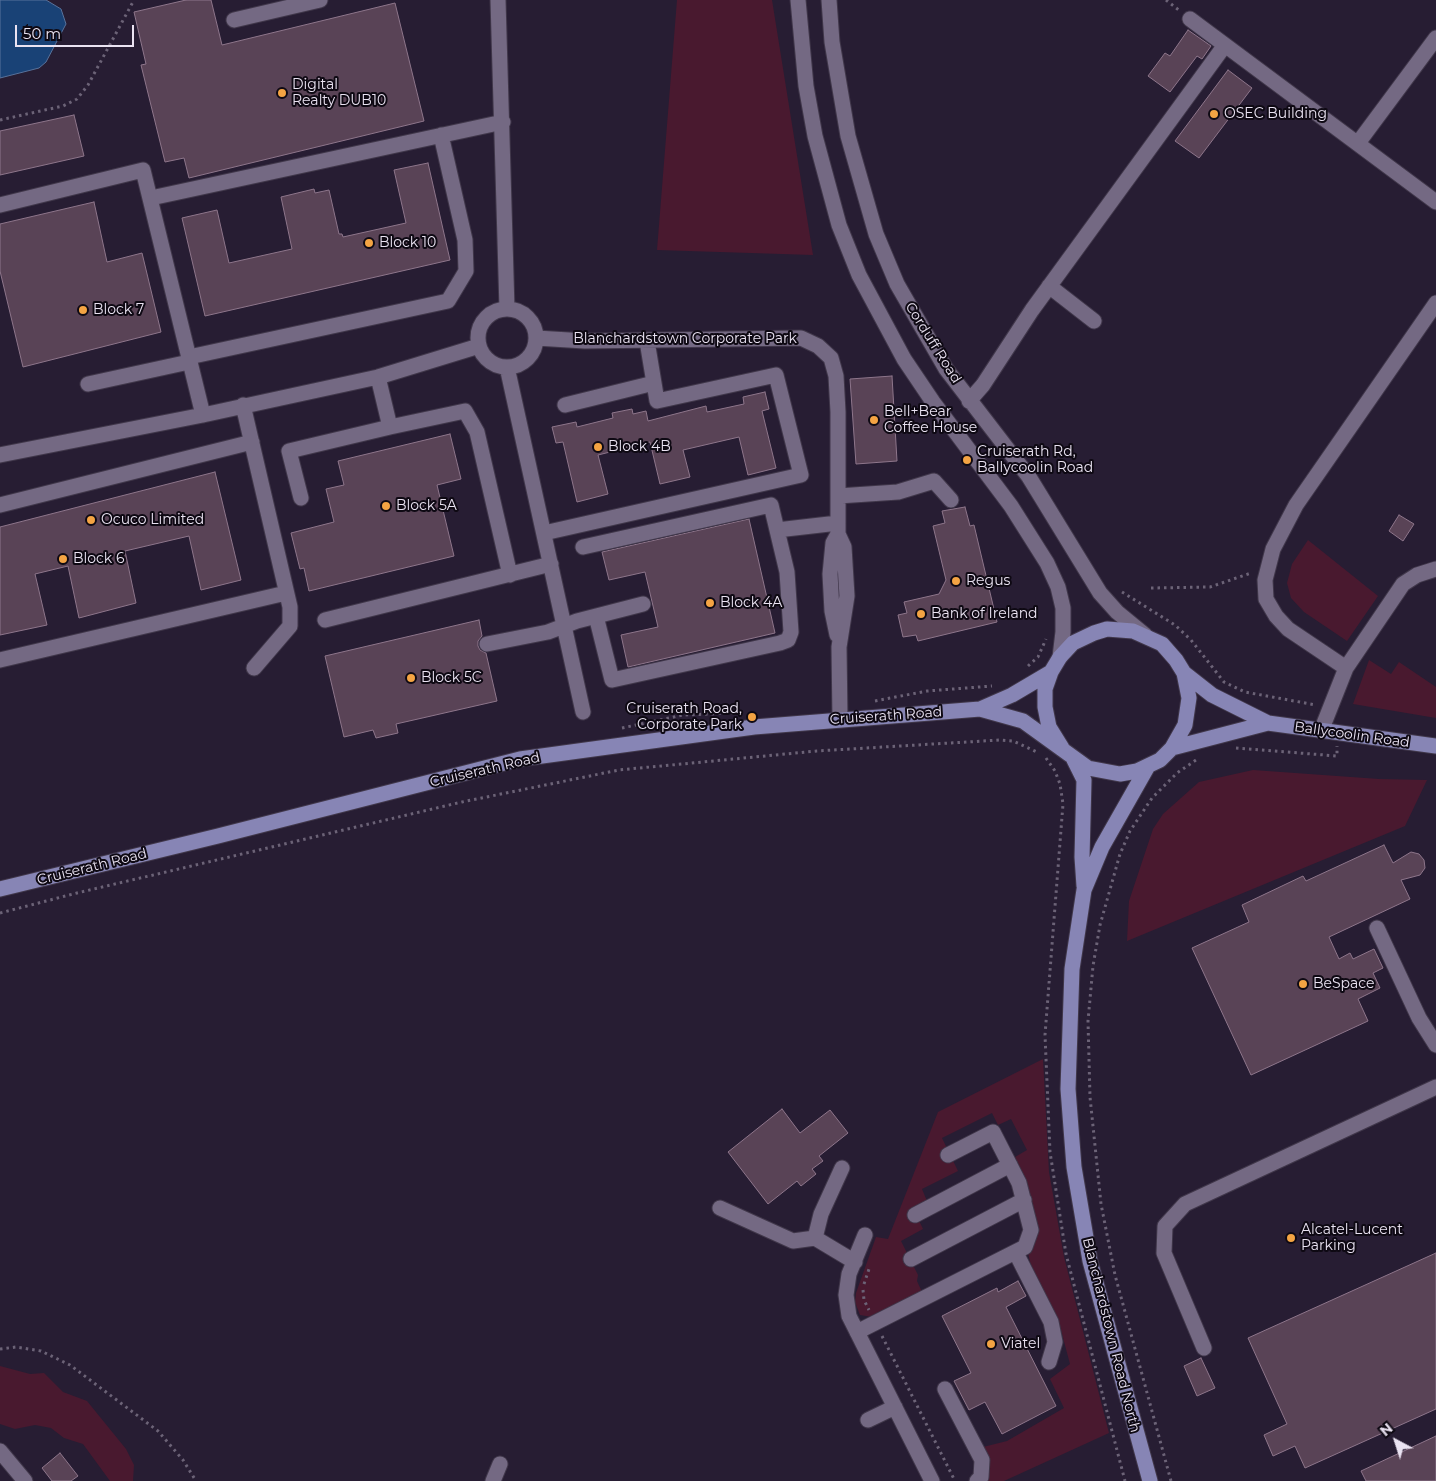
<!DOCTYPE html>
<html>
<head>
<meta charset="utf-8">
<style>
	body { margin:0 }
	#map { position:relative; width:1436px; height:1481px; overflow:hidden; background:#271d33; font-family:Montserrat,sans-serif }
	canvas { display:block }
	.north { position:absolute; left:1371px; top:1416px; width:50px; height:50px; -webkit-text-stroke:4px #0e0913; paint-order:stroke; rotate:320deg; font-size:14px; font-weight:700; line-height:20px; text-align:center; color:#eae3f2 }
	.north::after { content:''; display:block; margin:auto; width:18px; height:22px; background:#eae3f2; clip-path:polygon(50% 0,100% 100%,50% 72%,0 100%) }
	.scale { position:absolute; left:15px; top:25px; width:119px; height:22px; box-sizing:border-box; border:2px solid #eae3f2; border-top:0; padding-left:6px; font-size:15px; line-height:18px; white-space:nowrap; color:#eae3f2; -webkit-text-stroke:4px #0e0913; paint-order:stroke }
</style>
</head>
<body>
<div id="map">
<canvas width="1436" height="1481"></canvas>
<div class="north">N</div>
<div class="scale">50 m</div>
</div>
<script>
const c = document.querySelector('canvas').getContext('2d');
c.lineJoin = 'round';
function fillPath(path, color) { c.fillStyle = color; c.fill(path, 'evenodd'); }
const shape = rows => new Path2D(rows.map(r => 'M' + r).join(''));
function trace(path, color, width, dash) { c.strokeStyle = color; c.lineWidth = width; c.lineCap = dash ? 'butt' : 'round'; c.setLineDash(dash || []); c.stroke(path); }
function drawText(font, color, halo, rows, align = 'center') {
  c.font = font + ' Montserrat,sans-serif'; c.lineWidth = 4; c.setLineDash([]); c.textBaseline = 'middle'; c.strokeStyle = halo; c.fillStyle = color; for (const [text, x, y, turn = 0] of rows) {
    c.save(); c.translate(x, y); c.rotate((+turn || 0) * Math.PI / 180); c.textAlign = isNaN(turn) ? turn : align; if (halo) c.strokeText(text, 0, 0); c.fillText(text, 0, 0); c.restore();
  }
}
const green = shape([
	[677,0,772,0,813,255,657,250],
	[1308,540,1378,596,1347,641,1304,612,1291,598,1287,583,1292,564],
	[1369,660,1391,674,1399,662,1436,687,1436,718,1353,704],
	[1253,770,1379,779,1427,780,1405,826,1127,941,1129,901,1153,829,1163,814,1199,782],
	[1043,1059,1049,1172,1064,1257,1109,1433,1004,1481,985,1481,988,1476,990,1461,983,1447,1007,1441,1064,1408,1050,1379,1070,1364,1058,1319,1031,1266,1028,1253,1036,1227,1025,1178,1015,1157,1027,1150,1011,1119,998,1125,992,1113,942,1138,958,1171,922,1189,927,1201,913,1208,923,1229,901,1241,918,1275,917,1281,922,1292,872,1317,860,1315,855,1302,856,1293,876,1237,888,1239,938,1112],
	[0,1366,30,1374,44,1373,63,1392,87,1401,126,1449,134,1465,133,1481,110,1481,83,1444,64,1438,51,1428,35,1425,15,1429,0,1424]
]);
const water = shape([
	[0,0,46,0,61,9,66,24,46,62,39,68,0,78,0,0]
]);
const building = shape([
	[186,0,211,0,222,45,395,3,424,121,189,178,184,158,165,162,141,65,146,64,134,12,186,0],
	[1188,30,1211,46,1202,59,1197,56,1170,92,1148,76,1165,53,1170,56,1188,30],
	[1228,70,1252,88,1199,158,1175,141,1228,70],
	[74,115,84,156,0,175,0,131,74,115],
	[428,163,450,260,205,316,182,218,217,210,229,263,292,249,281,197,314,189,315,193,329,190,339,234,342,234,343,237,406,223,394,170,428,163],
	[94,202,107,262,142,253,161,332,23,367,0,271,0,224,94,202],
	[892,376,897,461,856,464,850,379,892,376],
	[765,392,769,409,762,411,776,468,748,475,739,437,683,450,690,477,660,484,650,442,598,455,608,494,577,502,563,442,556,443,552,427,576,422,577,427,613,418,612,413,632,409,633,414,646,411,648,421,706,406,707,412,744,404,743,397,765,392],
	[450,434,461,479,437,485,454,556,309,591,304,568,300,569,291,533,334,522,326,489,344,485,338,461,450,434],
	[215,472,241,580,201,590,189,536,125,551,136,603,79,618,68,566,35,574,47,625,0,635,0,527,215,472],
	[965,507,970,526,974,525,997,622,918,641,916,635,903,637,898,615,907,613,904,602,939,594,946,580,933,526,945,523,942,511,965,507],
	[1399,515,1414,524,1403,541,1389,531,1399,515],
	[749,519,775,633,628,667,621,635,658,627,645,572,609,580,602,552,749,519],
	[479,620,482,636,478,641,478,646,480,650,486,653,497,701,396,724,398,733,376,738,373,730,344,737,325,656,479,620],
	[1384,845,1393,863,1411,852,1419,854,1424,860,1425,868,1420,875,1401,880,1410,899,1329,937,1339,959,1350,953,1353,959,1374,949,1383,968,1373,973,1380,988,1358,999,1368,1021,1251,1075,1192,948,1249,922,1242,905,1303,876,1306,881,1384,845],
	[782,1109,800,1133,830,1110,848,1133,819,1156,823,1161,812,1169,816,1174,801,1186,797,1181,768,1204,728,1152,782,1109],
	[1436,1253,1436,1409,1305,1468,1295,1446,1273,1456,1264,1435,1287,1424,1248,1338,1436,1253],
	[1018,1281,1026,1296,1006,1307,1056,1406,1002,1434,985,1402,969,1410,954,1381,971,1373,942,1316,997,1288,998,1292,1018,1281],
	[1201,1358,1215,1388,1197,1396,1184,1366,1201,1358],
	[1436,1436,1436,1481,1366,1481,1361,1471,1436,1436],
	[60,1453,78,1476,71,1481,52,1481,42,1468,60,1453]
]);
const path = shape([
	[1166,0,1180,11],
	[0,120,63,106,77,99,88,85,134,0],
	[1151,588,1210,587,1251,573],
	[1122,592,1175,625,1191,640,1224,682,1245,692,1316,705],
	[1028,666,1038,657,1046,639],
	[875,701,927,691,992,686],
	[622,728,683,715,734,713],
	[1236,748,1337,756,1337,746],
	[1046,758,1055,771,1060,784,1063,804,1045,1035,1050,1152,1066,1254,1125,1481],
	[0,913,77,893,462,802,619,770,817,751,1000,740,1013,741,1037,752],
	[864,1284,869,1269],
	[863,1290,864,1300,869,1310],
	[882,1336,955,1481],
	[0,1349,16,1347,41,1351,70,1365,158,1431,183,1460,196,1481],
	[1171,1481,1115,1275,1101,1204,1090,1097,1088,1021,1093,966,1100,925,1120,854,1130,831,1152,798,1177,773,1199,758]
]);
const minor = shape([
	[498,0,507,309],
	[798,0,806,86,815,136,839,225,859,275,904,359,933,402,1011,506,1047,563,1058,587,1063,608,1063,632,1060,657],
	[829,0,832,42,848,136,876,234,897,284,946,369,1029,477,1100,593,1117,612,1145,635],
	[1190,19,1436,202],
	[234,20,320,0],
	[1358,143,1436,38],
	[151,198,503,122],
	[0,205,143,170,203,415],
	[1049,286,1094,321],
	'478 338a29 29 0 1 1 58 0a29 29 0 1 1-58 0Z',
	[536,338,585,341,801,338,818,346,831,358,836,376,838,412,838,534,844,547,847,596,839,647,840,719],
	[189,357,448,301,466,271,465,240,441,135],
	[507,367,583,712],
	[378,377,390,427,465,411,477,432,510,575],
	[88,384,189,362],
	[969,401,983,385,1032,310,1225,45],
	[243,405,290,607,290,626,254,668],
	[565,405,654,383],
	[0,455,203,415,378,377,479,346],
	[838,496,898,492,934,481,951,500],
	[301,498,289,451,390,427],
	[0,505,252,442],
	[777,530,838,523],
	[544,533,801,475,776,375,657,401,647,341],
	[583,547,771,505,787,572,791,632,788,640,780,643,612,680,596,616],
	[325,620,551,564],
	[837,635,832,611,830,574,833,543,838,534],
	[487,644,548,632,577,621,643,604],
	[0,660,286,593],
	[1346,668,1288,629,1276,616,1266,599,1265,580,1273,549,1296,505,1436,303],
	[1321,731,1346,668,1403,584,1417,575,1436,569],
	[1377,928,1419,1018,1436,1045],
	[720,1208,793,1241,815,1238,855,1262],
	[915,1215,1010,1165],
	[865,1235,849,1274,846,1295,849,1316,932,1481],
	[815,1238,821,1214,842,1168],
	[1016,1253,1051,1322,1055,1342,1049,1362],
	[911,1259,1024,1200],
	[857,1332,1025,1247,1031,1230,1019,1183,993,1132,948,1155],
	[1204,1348,1164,1253,1165,1226,1185,1204,1436,1087],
	[945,1389,982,1460,981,1477,977,1481],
	[868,1420,895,1407],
	[0,1451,25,1481],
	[493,1481,500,1464]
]);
const major = shape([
	[1184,673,1212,695,1268,723,1436,746],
	[980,709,1023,721,1088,768,1120,774,1137,771,1160,760,1172,748,1185,725,1189,698,1184,673,1176,660,1162,644,1133,631,1107,629,1094,633,1073,643,1060,657,1051,672,1045,689,1045,707,1049,727,1062,748],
	[1172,748,1268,723],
	[1074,760,1084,780,1082,857,1084,886],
	[1148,766,1102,847,1084,890,1072,969,1068,1089,1074,1167,1090,1261,1150,1481],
	[0,889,218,836,520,759,754,727,980,709,1012,695,1051,672]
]);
const markers = [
	[282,93,5,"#f4a443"],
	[1214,114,5,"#f4a443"],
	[369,243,5,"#f4a443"],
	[83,310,5,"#f4a443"],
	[874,420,5,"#f4a443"],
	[598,447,5,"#f4a443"],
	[967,460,5,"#f4a443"],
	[386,506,5,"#f4a443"],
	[91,520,5,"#f4a443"],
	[63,559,5,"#f4a443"],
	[956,581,5,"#f4a443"],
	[710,603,5,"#f4a443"],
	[921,614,5,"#f4a443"],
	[411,678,5,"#f4a443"],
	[752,717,5,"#f4a443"],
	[1303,984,5,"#f4a443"],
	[1291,1238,5,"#f4a443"],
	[991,1344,5,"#f4a443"]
];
const poiNames = [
	["Digital",292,85],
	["Realty DUB10",292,101],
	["OSEC Building",1224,114],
	["Block 10",379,243],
	["Block 7",93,310],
	["Bell+Bear",884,412],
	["Coffee House",884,428],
	["Block 4B",608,447],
	["Cruiserath Rd,",977,452],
	["Ballycoolin Road",977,468],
	["Block 5A",396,506],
	["Ocuco Limited",101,520],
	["Block 6",73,559],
	["Regus",966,581],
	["Block 4A",720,603],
	["Bank of Ireland",931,614],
	["Block 5C",421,678],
	["Cruiserath Road,",742,709,"right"],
	["Corporate Park",742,725,"right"],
	["BeSpace",1313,984],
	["Alcatel-Lucent",1301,1230],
	["Parking",1301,1246],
	["Viatel",1001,1344]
];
const streetNames = [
	["Blanchardstown Corporate Park",685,339],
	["Corduff Road",933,343,58],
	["Cruiserath Road",886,716,-4],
	["Ballycoolin Road",1352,735,8],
	["Cruiserath Road",485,770,-13],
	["Cruiserath Road",92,867,-14],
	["Blanchardstown Road North",1111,1335,76]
];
fillPath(green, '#49192f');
fillPath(water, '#194276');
trace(water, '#58729b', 1);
fillPath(building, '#594356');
trace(building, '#8e768b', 1);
trace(minor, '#40374a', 17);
trace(major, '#40374a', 17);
trace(path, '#6c6377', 3, [2.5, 4]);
trace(minor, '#746983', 15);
trace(major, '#8785b5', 15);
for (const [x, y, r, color] of markers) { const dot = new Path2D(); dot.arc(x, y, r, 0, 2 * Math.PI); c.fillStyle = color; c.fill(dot); trace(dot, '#0e0913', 2); }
drawText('14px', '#eae3f2', '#0e0913', poiNames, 'left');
drawText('14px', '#eae3f2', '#0e0913', streetNames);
</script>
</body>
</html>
